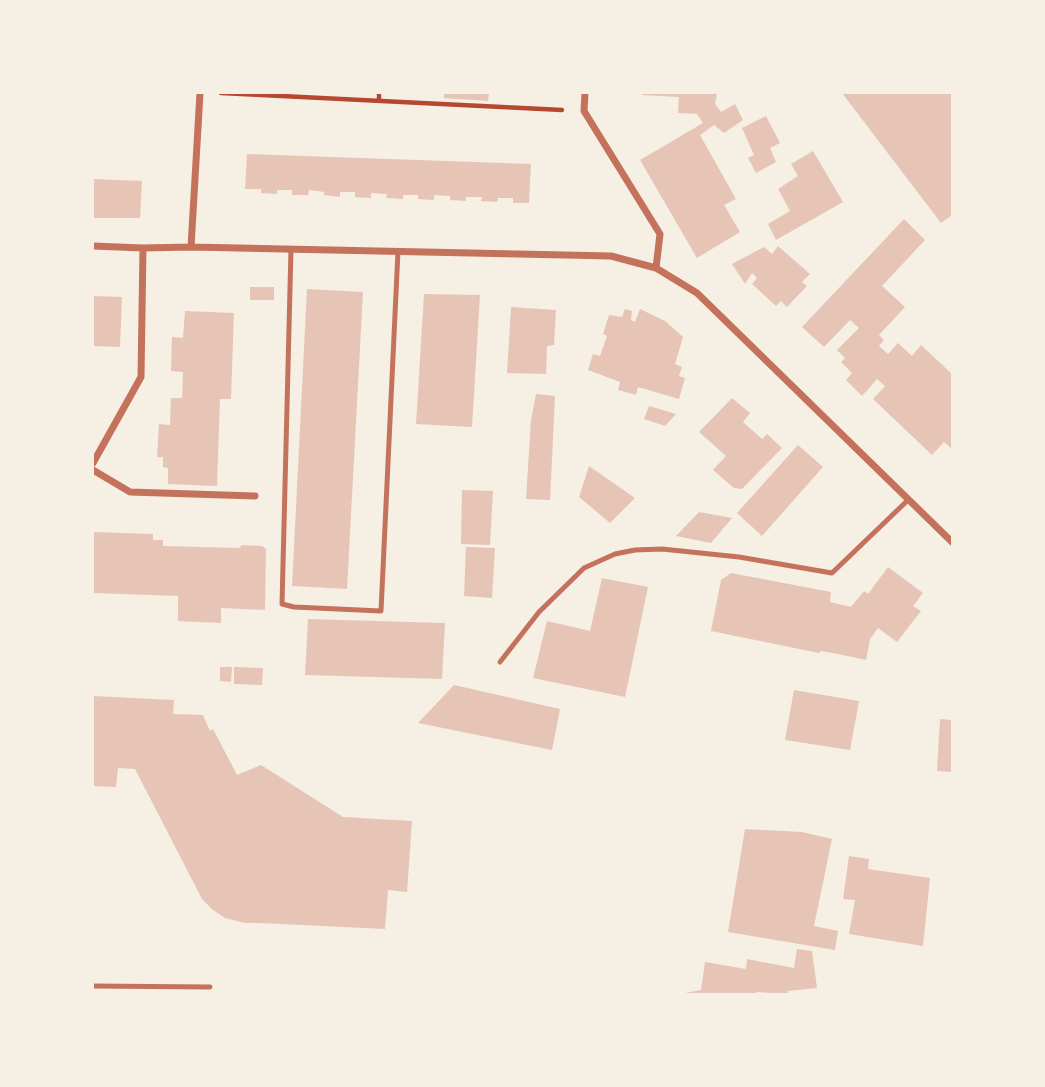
<!DOCTYPE html>
<html>
<head>
<meta charset="utf-8">
<style>
	body { margin:0 }
	#map { position:relative; width:1045px; height:1087px; overflow:hidden; background:#f6efe4; font-family:"Open Sans",sans-serif }
	canvas { display:block }
	.frame { position:absolute; inset:0; border:94px solid #f6efe4; pointer-events:none }
</style>
</head>
<body>
<div id="map">
<canvas width="1045" height="1087"></canvas>
<div class="frame"></div>
</div>
<script>
const c = document.querySelector('canvas').getContext('2d');
c.lineJoin = 'round';
function fillPath(path, color) { c.fillStyle = color; c.fill(path, 'evenodd'); }
const shape = rows => new Path2D(rows.map(r => 'M' + r).join(''));
function trace(path, color, width, dash) { c.strokeStyle = color; c.lineWidth = width; c.lineCap = dash ? 'butt' : 'round'; c.setLineDash(dash || []); c.stroke(path); }
const building = shape([
	[444,93,489,93,488,101,444,98],
	[643,93,717,93,715,104,721,112,735,104,743,120,724,133,714,125,700,135,736,199,724,205,740,232,697,258,640,160,703,123,697,114,678,113,679,97,642,95],
	[842,93,952,93,952,215,941,223],
	[766,116,780,143,770,148,776,162,756,173,748,158,754,155,742,128],
	[813,151,843,202,776,240,768,224,790,211,778,189,798,176,791,164],
	[247,154,531,164,529,203,513,203,513,198,498,198,497,202,481,201,482,197,466,197,466,201,450,200,450,196,434,195,434,200,418,199,418,195,403,195,403,199,386,198,387,194,371,193,371,198,355,197,355,192,340,192,340,197,324,195,324,192,309,190,308,195,292,195,292,190,277,190,277,194,261,193,261,189,245,189],
	[93,179,142,181,140,218,93,218],
	[904,219,925,240,882,286,905,307,879,335,884,340,879,346,888,354,898,343,912,356,921,345,952,374,952,395,951,397,952,398,952,449,944,442,932,455,873,399,885,386,877,379,862,396,846,380,852,373,841,362,845,358,837,350,859,328,850,320,824,347,802,327],
	[778,246,810,274,802,282,807,286,787,307,781,301,776,306,752,284,757,278,752,273,745,284,732,264,764,247,772,254],
	[250,287,274,287,274,300,250,300],
	[307,289,363,292,347,589,292,586],
	[424,294,480,295,472,427,416,424],
	[93,296,122,297,120,347,93,346],
	[511,307,556,310,554,345,547,346,546,374,507,373],
	[625,309,632,311,631,320,635,322,640,309,665,321,683,337,675,364,682,367,679,376,685,378,679,399,638,387,636,395,618,390,620,382,588,370,593,354,600,356,607,336,603,334,609,315,622,317],
	[185,311,234,313,231,399,220,399,217,486,168,484,168,468,163,467,163,457,157,457,159,424,170,425,171,398,182,398,183,372,171,371,172,337,183,338],
	[536,394,555,396,550,500,526,499,531,420],
	[732,398,750,413,743,422,762,439,767,434,782,448,742,489,734,488,713,470,726,456,699,432],
	[649,406,676,414,665,426,644,419],
	[798,445,823,467,762,536,737,513],
	[589,466,635,498,610,523,579,497],
	[462,490,493,491,490,545,461,544],
	[699,512,732,518,711,543,676,536],
	[93,532,153,534,153,540,163,540,163,546,239,548,242,545,262,546,266,549,265,610,221,608,221,623,178,621,178,596,93,593],
	[466,547,495,548,492,598,464,596],
	[888,567,923,593,913,606,921,611,897,642,878,628,870,639,866,660,838,654,821,651,819,653,711,631,721,580,731,573,831,592,830,602,851,607,864,591,868,594],
	[602,578,648,587,625,697,533,678,547,621,590,631],
	[308,619,445,623,442,679,305,675],
	[220,667,232,667,231,682,220,681],
	[234,667,263,668,262,685,234,684],
	[454,685,560,709,552,750,418,723],
	[794,690,859,701,850,750,785,740],
	[93,696,174,700,173,714,203,715,210,731,213,729,237,775,261,765,343,817,412,821,407,892,388,890,385,929,260,923,245,923,225,918,213,910,202,899,135,769,118,768,116,787,93,786],
	[940,719,952,720,952,772,937,771],
	[745,829,802,832,832,839,814,926,838,931,835,950,728,932],
	[849,856,869,859,868,869,930,878,923,946,849,934,855,900,843,899],
	[797,949,812,951,817,988,788,991,788,994,756,992,756,994,685,994,685,993,701,990,705,962,746,969,747,959,794,968]
]);
const path = shape([
	[221,93,562,110],
	[379,101,379,93]
]);
const service = shape([
	[291,249,282,604,294,607,381,611,398,251],
	[500,662,539,612,584,568,615,554,635,550,662,549,739,557,832,573,908,500],
	[93,986,210,987]
]);
const minor = shape([
	[585,93,584,111,660,234,656,268],
	[93,246,143,248,191,247,611,256,656,268,697,293,952,542],
	[191,247,200,93],
	[93,463,141,377,143,248],
	[93,470,130,492,255,496]
]);
fillPath(building, '#e6c5b7');
trace(path, '#b5482f', 4.5);
trace(service, '#c5725c', 5);
trace(minor, '#c5725c', 7);
</script>
</body>
</html>
